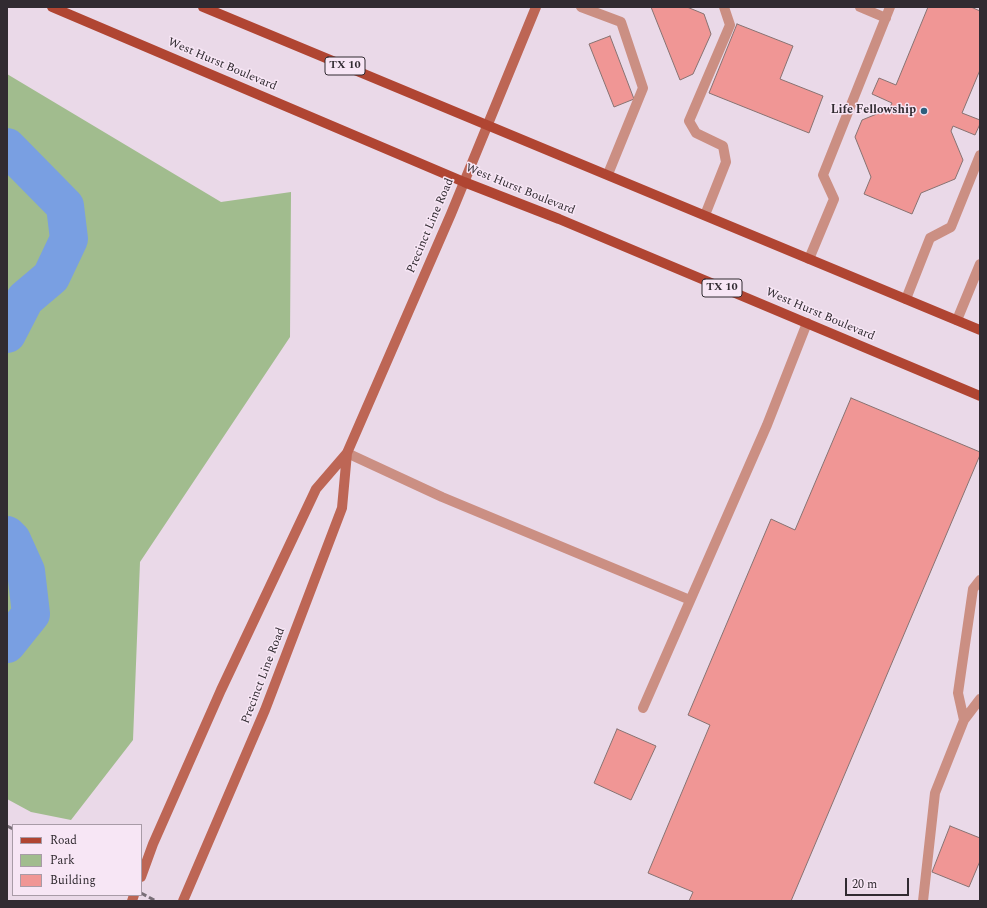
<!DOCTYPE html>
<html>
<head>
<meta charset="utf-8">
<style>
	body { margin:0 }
	#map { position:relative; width:987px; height:908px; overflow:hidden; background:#ead9e8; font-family:Spectral,serif }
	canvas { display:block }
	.frame { position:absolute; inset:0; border:8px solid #312b31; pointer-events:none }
	.legend { position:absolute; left:12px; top:824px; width:130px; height:72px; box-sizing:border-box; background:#f7e6f5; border:1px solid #a89ba7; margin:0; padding:5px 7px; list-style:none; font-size:12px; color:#312b31 }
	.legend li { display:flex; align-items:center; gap:8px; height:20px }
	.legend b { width:20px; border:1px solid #a89ba7 }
	.scale { position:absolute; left:845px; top:878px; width:64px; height:18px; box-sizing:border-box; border:2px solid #312b31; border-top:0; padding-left:5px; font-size:12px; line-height:14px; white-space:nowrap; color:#312b31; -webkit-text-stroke:3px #f7e6f5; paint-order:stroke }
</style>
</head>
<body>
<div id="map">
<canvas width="987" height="908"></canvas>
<div class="frame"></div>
<ul class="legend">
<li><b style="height:5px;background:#b04532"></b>Road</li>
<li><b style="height:11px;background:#a1bc8e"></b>Park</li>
<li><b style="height:11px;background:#f09695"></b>Building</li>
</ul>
<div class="scale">20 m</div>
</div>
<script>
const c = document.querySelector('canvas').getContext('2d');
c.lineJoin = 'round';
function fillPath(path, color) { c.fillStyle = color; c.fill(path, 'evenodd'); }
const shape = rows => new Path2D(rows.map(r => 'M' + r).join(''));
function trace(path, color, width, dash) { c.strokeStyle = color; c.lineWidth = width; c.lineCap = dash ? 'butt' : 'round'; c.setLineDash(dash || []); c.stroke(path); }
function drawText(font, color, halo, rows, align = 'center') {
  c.font = font + ' Spectral,serif'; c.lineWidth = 3; c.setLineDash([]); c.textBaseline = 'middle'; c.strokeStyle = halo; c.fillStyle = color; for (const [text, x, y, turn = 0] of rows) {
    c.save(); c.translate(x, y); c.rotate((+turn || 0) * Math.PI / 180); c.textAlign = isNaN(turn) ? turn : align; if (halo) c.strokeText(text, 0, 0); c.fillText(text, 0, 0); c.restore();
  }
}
const green = shape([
	[7,74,221,202,291,192,290,337,140,562,133,740,71,820,31,812,7,799]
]);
const river = shape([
	[7,147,65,206,69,239,51,277,25,299,7,334],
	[7,535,12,540,26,571,31,614,7,644]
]);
const building = shape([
	[651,7,687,7,704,14,711,34,693,74,680,80,651,7],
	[928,7,971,7,980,11,980,70,962,113,980,120,980,124,975,135,953,126,951,131,963,160,955,179,921,193,912,214,864,194,871,177,855,137,862,120,889,109,892,103,872,94,879,78,896,85,928,7],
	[737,24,793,46,780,79,823,96,809,133,709,93,737,24],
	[610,36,634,99,614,107,589,44,610,36],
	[851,398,980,452,980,455,791,901,689,901,693,892,648,873,710,725,688,715,771,519,795,530,851,398],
	[617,729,656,746,631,800,594,783,617,729],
	[950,826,980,838,980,861,969,887,932,872,950,826]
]);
const service = shape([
	[581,7,621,22,643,88,608,174],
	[860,7,886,18],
	[705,215,726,162,723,146,696,133,689,121,730,25,724,7],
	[809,259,834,199,823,175,890,7],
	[906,299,930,238,951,227,980,155],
	[957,320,980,264],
	[347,453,442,497,690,600],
	[643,708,767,425,807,323],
	[964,720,958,693,973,589,980,580],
	[923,901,935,793,964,720,980,699]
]);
const secondary = shape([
	[141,877,153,844,221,690,316,489,347,453,451,214,536,7],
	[132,901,134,895],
	[183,901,265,710,342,508,347,453]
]);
const primary = shape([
	[52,7,464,182,559,219,980,396],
	[203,7,980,330]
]);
const rail = shape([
	[7,826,13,829],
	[141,893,156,901]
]);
const markers = [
	[924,111,4,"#2e5f7d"]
];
const shields = [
	[345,66,40],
	[722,288,40]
];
const shieldNames = [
	["TX 10",345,66],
	["TX 10",722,288]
];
const streetNames = [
	["West Hurst Boulevard",222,65,23],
	["West Hurst Boulevard",520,190,22],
	["Precinct Line Road",431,226,-67],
	["West Hurst Boulevard",820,315,23],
	["Precinct Line Road",264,676,-69]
];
const poiNames = [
	["Life Fellowship",916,111]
];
fillPath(green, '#a1bc8e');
trace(river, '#799fe2', 38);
fillPath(building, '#f09695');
trace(building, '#877271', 1);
trace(service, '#cb8f83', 10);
trace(secondary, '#bd6655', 10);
trace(primary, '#b04532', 10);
trace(rail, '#786e77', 3, [6, 3]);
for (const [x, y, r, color] of markers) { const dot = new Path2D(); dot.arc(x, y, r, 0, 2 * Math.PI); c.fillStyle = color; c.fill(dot); trace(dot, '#f7e6f5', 1.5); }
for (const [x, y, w] of shields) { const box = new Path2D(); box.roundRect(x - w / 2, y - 9, w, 18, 3); c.fillStyle = '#f7e6f5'; c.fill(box); trace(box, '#312b31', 1); }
drawText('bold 11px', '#312b31', null, shieldNames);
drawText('12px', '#312b31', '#f7e6f5', streetNames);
drawText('bold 12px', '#312b31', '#f7e6f5', poiNames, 'right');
</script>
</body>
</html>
